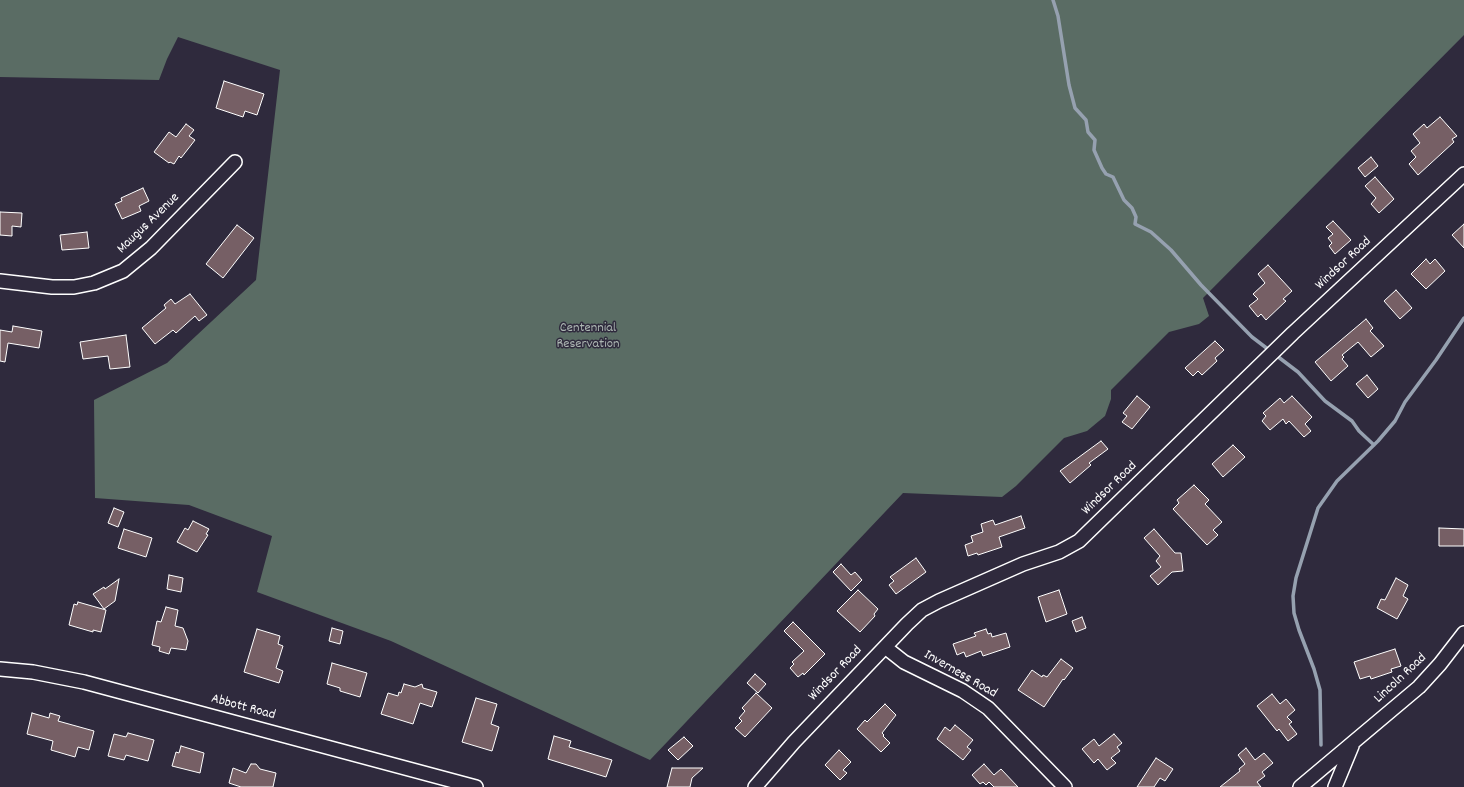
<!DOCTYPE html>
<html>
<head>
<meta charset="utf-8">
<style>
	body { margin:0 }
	canvas { display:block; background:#2f2a3d }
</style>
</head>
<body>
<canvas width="1464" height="787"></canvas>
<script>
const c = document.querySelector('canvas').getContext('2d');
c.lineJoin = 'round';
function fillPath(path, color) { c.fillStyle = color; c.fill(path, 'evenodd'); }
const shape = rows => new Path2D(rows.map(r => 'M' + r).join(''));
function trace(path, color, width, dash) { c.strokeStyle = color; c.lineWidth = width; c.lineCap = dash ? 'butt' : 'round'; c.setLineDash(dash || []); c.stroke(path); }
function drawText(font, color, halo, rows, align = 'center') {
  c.font = font + ' Dekko,sans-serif'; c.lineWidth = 3; c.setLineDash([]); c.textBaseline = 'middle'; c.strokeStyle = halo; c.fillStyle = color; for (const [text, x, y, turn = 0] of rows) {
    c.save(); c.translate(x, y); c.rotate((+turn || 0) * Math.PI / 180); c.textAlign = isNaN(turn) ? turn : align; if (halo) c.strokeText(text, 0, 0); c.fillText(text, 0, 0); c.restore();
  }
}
const green = shape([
	[0,0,1464,0,1464,35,1203,298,1209,316,1199,324,1169,332,1111,390,1111,399,1105,416,1087,431,1064,438,1016,486,1002,497,903,493,650,760,391,641,257,592,272,536,189,505,95,498,94,400,167,363,256,280,280,70,178,37,167,59,159,80,0,77]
]);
const stream = shape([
	[1053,0,1058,16,1069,85,1075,108,1086,120,1088,132,1095,140,1094,150,1102,168,1106,174,1113,177,1124,200,1132,208,1136,217,1135,224,1151,232,1171,250,1201,285,1252,337,1298,372,1325,401,1352,421,1359,431,1374,445],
	[1321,745,1320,690,1314,669,1299,630,1294,613,1293,596,1296,578,1318,508,1337,481,1378,441,1395,421,1405,402,1436,360,1464,318]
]);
const building = shape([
	[224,81,264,94,257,115,245,111,243,117,216,108,224,81],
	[1440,117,1457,136,1452,139,1454,142,1418,175,1409,164,1416,157,1411,151,1420,143,1413,134,1424,124,1427,128,1440,117],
	[186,124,194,130,189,136,195,140,181,158,179,156,174,164,170,162,169,163,154,152,169,132,176,137,186,124],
	[1371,157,1378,166,1365,177,1358,168,1371,157],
	[1375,177,1394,199,1379,213,1371,204,1376,198,1365,186,1375,177],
	[143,188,149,201,139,206,141,211,122,219,115,204,122,201,121,198,143,188],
	[0,212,22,213,21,227,12,226,12,236,0,235,0,212],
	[1333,221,1351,240,1335,254,1329,246,1332,243,1328,238,1333,234,1326,227,1333,221],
	[1464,224,1464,248,1452,235,1464,224],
	[237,225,254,238,223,278,206,264,237,225],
	[87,232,89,248,62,250,60,235,87,232],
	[1426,259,1430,264,1435,259,1445,271,1426,289,1411,274,1426,259],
	[1268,265,1292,291,1283,299,1286,301,1266,320,1261,314,1258,317,1249,306,1258,299,1253,294,1265,283,1258,274,1268,265],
	[1396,290,1412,308,1400,319,1384,301,1396,290],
	[190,294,207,315,199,321,195,316,176,333,173,330,155,344,142,328,166,308,164,305,171,299,175,304,190,294],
	[1366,319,1373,328,1370,331,1384,346,1371,357,1358,342,1342,355,1344,357,1342,359,1348,366,1331,381,1315,362,1366,319],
	[13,326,42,331,39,348,8,343,5,362,0,361,0,330,12,332,13,326],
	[126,335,130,367,110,369,108,356,83,359,80,342,126,335],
	[1215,341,1224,350,1215,358,1217,361,1202,375,1198,371,1193,376,1185,368,1215,341],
	[1367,375,1378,389,1368,398,1356,384,1367,375],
	[1137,396,1150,407,1132,429,1122,422,1127,416,1123,413,1137,396],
	[1292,396,1312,417,1305,424,1311,431,1304,437,1289,421,1286,424,1283,419,1270,430,1262,421,1266,416,1263,413,1280,398,1284,403,1292,396],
	[1101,441,1108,449,1089,463,1091,465,1070,483,1060,471,1101,441],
	[1233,445,1245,457,1223,477,1212,464,1233,445],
	[1194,485,1209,500,1205,504,1222,522,1213,530,1218,535,1207,545,1173,509,1179,503,1177,500,1194,485],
	[114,508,124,512,118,527,108,523,114,508],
	[1021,516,1025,528,999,537,1002,547,978,555,977,553,968,556,965,545,973,542,971,536,983,532,981,524,993,520,995,525,1021,516],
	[193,521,209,529,206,534,208,535,197,552,177,542,185,528,188,530,193,521],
	[1439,528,1464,529,1464,546,1439,546,1439,528],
	[124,529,152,538,146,557,118,548,124,529],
	[1154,529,1175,553,1181,553,1183,571,1172,572,1158,585,1150,576,1161,567,1156,561,1160,556,1144,538,1154,529],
	[916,558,926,572,896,594,889,585,894,581,890,577,916,558],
	[841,564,851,575,855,572,862,580,851,591,833,572,841,564],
	[169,575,183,578,181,592,167,589,169,575],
	[1396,578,1408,585,1403,596,1408,599,1397,619,1377,608,1381,599,1385,600,1396,578],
	[119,579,115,601,104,609,93,594,104,587,105,589,119,579],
	[858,590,878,609,874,614,875,616,860,632,837,611,858,590],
	[1059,590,1067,614,1046,622,1038,597,1059,590],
	[78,602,106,610,101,632,93,630,93,632,69,625,74,604,77,605,78,602],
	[166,607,178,610,175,626,183,628,188,641,186,650,171,648,169,654,159,651,160,647,152,645,157,621,161,622,166,607],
	[1082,617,1086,628,1076,632,1072,621,1082,617],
	[793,622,825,654,804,675,803,673,798,677,790,668,794,664,792,662,804,651,784,631,793,622],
	[332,628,343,631,340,644,329,641,332,628],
	[257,629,280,636,278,644,283,646,276,668,283,671,279,683,244,672,257,629],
	[986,629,988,634,991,633,992,637,1006,633,1010,647,983,656,981,651,966,657,964,652,957,655,953,644,976,636,974,633,986,629],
	[1395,649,1401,666,1391,669,1392,672,1371,679,1370,676,1360,679,1354,662,1395,649],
	[1061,659,1073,668,1064,680,1063,679,1044,707,1018,690,1032,670,1042,677,1043,675,1047,677,1061,659],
	[332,663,367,673,360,697,340,691,340,688,327,684,332,663],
	[755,674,766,684,758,693,747,683,755,674],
	[404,684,415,687,422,684,423,688,437,692,432,707,420,703,413,724,381,714,388,693,398,696,399,692,401,693,404,684],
	[756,693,772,708,745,737,735,728,742,721,739,718,745,711,742,708,756,693],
	[1272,694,1280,704,1286,699,1295,710,1287,717,1292,722,1289,724,1297,734,1288,741,1279,729,1277,731,1257,706,1272,694],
	[476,698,497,704,491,724,499,727,492,751,462,742,476,698],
	[885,704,896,715,882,733,884,735,883,736,890,743,881,752,857,729,865,720,867,722,885,704],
	[32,713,49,718,50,713,60,716,58,721,94,731,89,750,78,747,75,757,51,750,53,741,27,734,32,713],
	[955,725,973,740,967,747,971,750,963,760,937,739,945,727,950,731,955,725],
	[128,733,154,740,148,761,126,755,124,760,108,756,114,734,126,737,128,733],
	[1114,734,1122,743,1117,747,1120,751,1111,758,1116,763,1107,770,1098,759,1094,763,1082,749,1094,739,1099,746,1114,734],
	[554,736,571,741,569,747,612,760,606,777,548,759,554,736],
	[684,737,693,746,678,760,668,750,684,737],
	[181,746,204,753,200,773,172,766,176,752,179,753,181,746],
	[1246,748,1255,760,1264,753,1273,763,1262,772,1265,776,1257,782,1261,787,1220,787,1240,771,1239,769,1245,764,1238,755,1246,748],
	[839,750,851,762,843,770,847,773,840,780,825,765,839,750],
	[1156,758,1173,769,1165,781,1160,778,1154,787,1137,787,1156,758],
	[251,764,256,764,260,769,276,773,273,787,241,787,229,783,233,768,246,773,251,764],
	[984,764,994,775,1001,769,1018,787,994,787,989,782,986,785,983,782,980,784,972,775,984,764],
	[672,768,703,768,692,778,690,787,667,787,672,768]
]);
const street = shape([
	[0,281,52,287,74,287,94,283,123,271,151,248,235,162],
	[885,647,904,662,963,691,988,708,1065,787],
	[0,669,33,672,84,682,476,787],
	[755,787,794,742,907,624,922,610,939,601,1023,564,1059,552,1079,541,1293,333,1464,174],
	[1300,787,1419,687,1440,664,1464,633],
	[1335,787,1352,746]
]);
const streetNames = [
	["Maugus Avenue",149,224,-44],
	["Windsor Road",1344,264,-43],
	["Windsor Road",1110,489,-44],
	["Windsor Road",836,674,-46],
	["Inverness Road",960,675,30],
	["Lincoln Road",1401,679,-43],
	["Abbott Road",243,708,15]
];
const parkNames = [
	["Centennial",588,329],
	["Reservation",588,345]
];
fillPath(green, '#5a6c64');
trace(stream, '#96a1b0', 3.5);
fillPath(building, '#765f65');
trace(building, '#fff', 1);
trace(street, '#fff', 16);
trace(street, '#2f2a3d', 13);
drawText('14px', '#fff', '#2f2a3d', streetNames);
drawText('14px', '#acb6b2', '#2f2a3d', parkNames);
</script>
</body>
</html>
